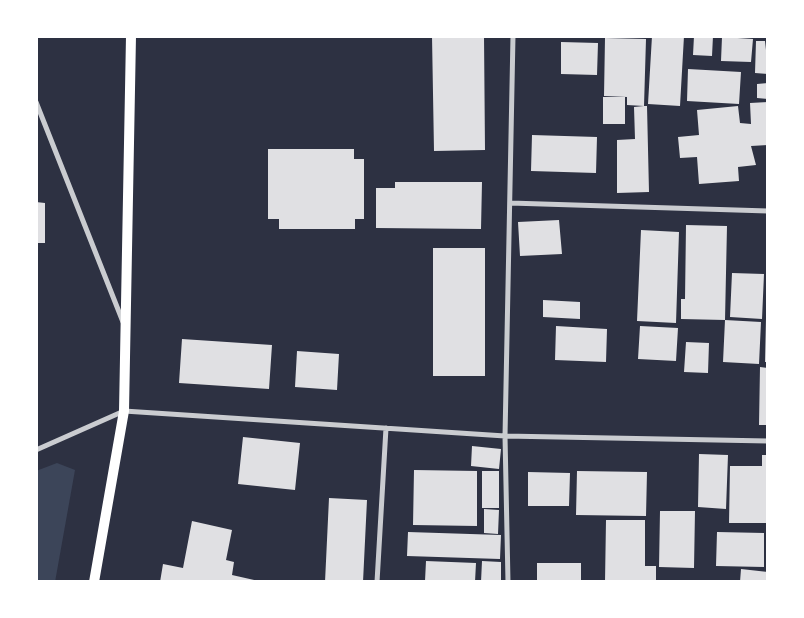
<!DOCTYPE html>
<html>
<head>
<meta charset="utf-8">
<style>
	body { margin:0 }
	#map { position:relative; width:804px; height:618px; overflow:hidden; background:#2d3142; font-family:"Fira Sans",sans-serif }
	canvas { display:block }
	.frame { position:absolute; inset:0; border:38px solid #fff; pointer-events:none }
</style>
</head>
<body>
<div id="map">
<canvas width="804" height="618"></canvas>
<div class="frame"></div>
</div>
<script>
const c = document.querySelector('canvas').getContext('2d');
c.lineJoin = 'round';
function fillPath(path, color) { c.fillStyle = color; c.fill(path, 'evenodd'); }
const shape = rows => new Path2D(rows.map(r => 'M' + r).join(''));
function trace(path, color, width, dash) { c.strokeStyle = color; c.lineWidth = width; c.lineCap = dash ? 'butt' : 'round'; c.setLineDash(dash || []); c.stroke(path); }
const green = shape([
	[57,463,75,470,55,582,36,582,36,471]
]);
const building = shape([
	[432,36,484,36,485,150,434,151],
	[652,36,684,36,680,106,648,104],
	[694,36,713,36,712,56,693,55],
	[722,37,753,39,751,62,721,61],
	[605,38,646,39,644,106,627,105,627,97,604,96],
	[756,41,765,41,766,50,768,47,768,74,755,73],
	[561,42,598,43,597,75,561,74],
	[688,69,741,72,739,104,687,101],
	[768,83,768,99,757,98,757,84],
	[603,97,625,97,625,124,603,124],
	[768,102,768,145,751,146,756,165,738,167,739,181,699,184,697,157,680,158,678,137,699,135,697,110,738,106,740,123,751,124,750,103],
	[644,106,647,106,649,192,617,193,617,140,635,139,634,107],
	[532,135,597,137,596,173,531,171],
	[268,149,354,149,354,159,364,159,364,219,355,219,355,229,279,229,279,219,268,219],
	[395,182,482,182,481,229,376,228,376,188,395,188],
	[36,202,45,203,45,243,36,243],
	[559,220,562,254,520,256,518,222],
	[686,225,727,226,725,320,761,322,759,364,723,362,725,320,681,319,681,299,685,299],
	[641,230,679,232,676,323,637,321],
	[433,248,485,248,485,376,433,376],
	[732,273,764,274,762,319,730,317],
	[543,300,580,302,580,319,543,317],
	[766,318,768,318,768,362,765,362],
	[556,326,607,329,606,362,555,360],
	[640,326,678,328,676,361,638,359],
	[182,339,272,345,269,389,179,383],
	[686,342,709,343,708,373,684,372],
	[297,351,339,354,337,390,295,387],
	[760,367,768,368,768,425,759,425],
	[243,437,300,443,295,490,238,484],
	[472,446,501,449,499,469,471,466],
	[699,454,728,455,726,509,698,507],
	[762,455,768,455,768,523,729,523,730,466,762,466],
	[414,470,477,471,477,526,413,525],
	[482,471,499,471,499,508,482,508],
	[577,471,647,472,646,516,576,515],
	[528,472,570,473,569,506,528,506],
	[329,498,367,500,363,582,325,582],
	[484,509,499,510,498,534,484,533],
	[660,511,695,511,694,568,659,567],
	[606,520,645,520,645,566,656,566,656,582,605,582],
	[192,521,232,530,226,560,234,562,232,575,263,582,160,582,163,564,183,568],
	[408,532,501,535,500,559,407,556],
	[717,532,764,533,764,567,716,566],
	[426,561,476,563,475,582,425,581],
	[482,561,501,562,501,582,481,582],
	[537,563,581,563,581,582,537,582],
	[741,569,768,572,767,582,740,582]
]);
const minor = shape([
	[36,102,123,322],
	[510,203,768,211],
	[36,450,124,411,505,436,768,441],
	[377,582,386,428],
	[508,582,505,436,513,36]
]);
const secondary = shape([
	[94,582,124,411,131,36]
]);
fillPath(green, '#3c4559');
fillPath(building, '#e0e0e3');
trace(minor, '#caccd0', 5);
trace(secondary, '#fff', 10);
</script>
</body>
</html>
